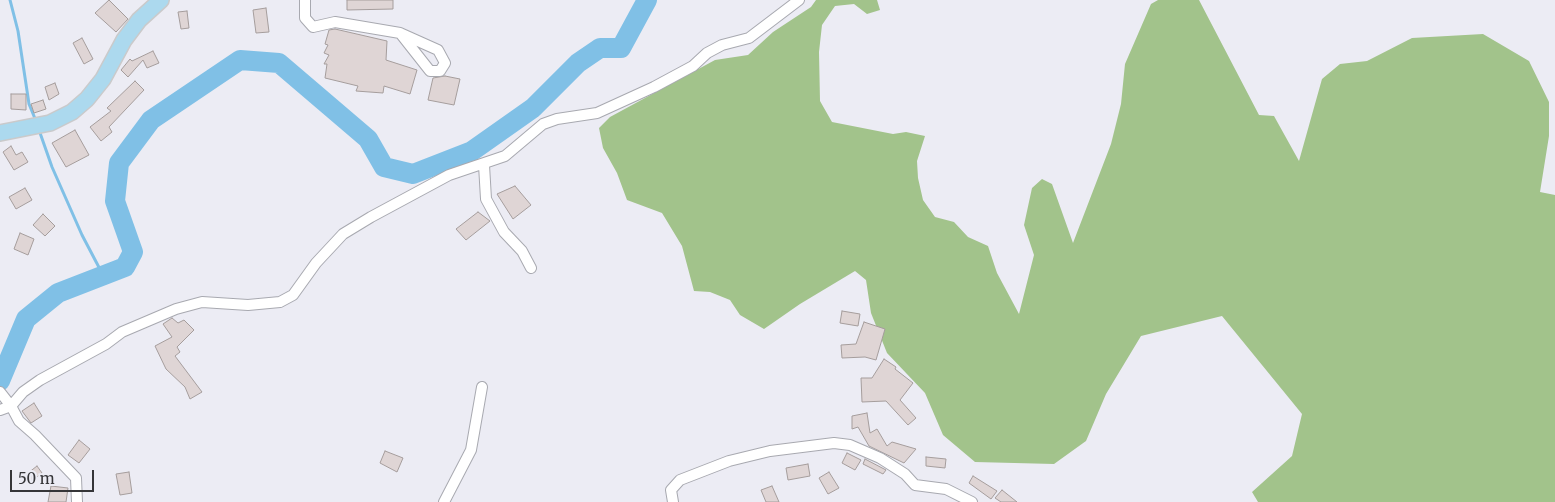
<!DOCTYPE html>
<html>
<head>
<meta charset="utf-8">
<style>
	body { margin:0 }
	#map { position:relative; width:1555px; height:502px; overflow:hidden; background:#ececf4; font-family:Merriweather,serif }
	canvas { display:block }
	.scale { position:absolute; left:10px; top:470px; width:84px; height:22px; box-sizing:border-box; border:2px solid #353538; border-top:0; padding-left:6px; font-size:15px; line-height:18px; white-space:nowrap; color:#353538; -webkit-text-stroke:4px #ececf4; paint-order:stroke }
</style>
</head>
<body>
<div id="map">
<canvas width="1555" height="502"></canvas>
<div class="scale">50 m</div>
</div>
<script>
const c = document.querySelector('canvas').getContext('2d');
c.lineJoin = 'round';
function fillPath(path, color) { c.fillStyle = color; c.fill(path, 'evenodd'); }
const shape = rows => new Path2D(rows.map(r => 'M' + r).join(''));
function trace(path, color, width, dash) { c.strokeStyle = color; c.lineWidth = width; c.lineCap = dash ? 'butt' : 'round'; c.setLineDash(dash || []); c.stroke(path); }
const forest = shape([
	[816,0,877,0,880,10,867,14,854,4,835,6,822,25,819,52,820,101,832,122,893,134,906,132,925,136,917,161,918,178,923,200,935,217,954,222,968,237,988,246,997,273,1019,314,1034,255,1024,225,1032,188,1042,179,1052,184,1073,243,1111,144,1121,104,1125,64,1151,4,1158,0,1199,0,1259,115,1274,116,1299,161,1322,79,1340,64,1367,61,1412,38,1483,34,1529,61,1549,102,1549,136,1540,192,1555,195,1555,502,1258,502,1252,492,1292,456,1302,414,1222,316,1141,336,1106,394,1086,441,1054,464,975,462,943,435,925,393,887,353,871,313,866,280,855,271,800,304,764,329,740,315,730,300,710,292,694,291,682,246,662,213,627,200,617,173,603,148,599,128,610,117,715,60,748,55,773,32,811,7]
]);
const stream = shape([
	[10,0,18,31,29,104,36,121],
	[39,130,52,167,82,235,103,275]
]);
const river = shape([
	[0,381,26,319,58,293,125,267,133,252,115,201,119,163,151,120,240,60,279,63,368,139,384,167,413,174,472,151,533,108,578,63,600,48,621,48,647,0]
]);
const building = shape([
	[109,0,128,19,116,32,95,13,109,0],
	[347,0,393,0,393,9,347,10,347,0],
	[266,8,269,32,256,33,253,10,266,8],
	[187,11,189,28,181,29,178,12,187,11],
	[335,29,387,41,386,60,417,70,410,94,384,86,383,93,356,91,358,86,325,78,327,64,324,64,329,55,324,53,328,45,325,44,329,30,335,29],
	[82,38,93,59,84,64,73,43,82,38],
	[153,51,159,63,147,68,143,60,128,77,121,70,130,59,132,61,153,51],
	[445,76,460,79,454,105,428,100,433,78,445,76],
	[135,81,144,90,109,127,112,132,101,141,90,127,111,111,107,108,135,81],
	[55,83,59,94,49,100,45,87,55,83],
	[11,94,26,94,26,110,11,109,11,94],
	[43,100,46,109,34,113,31,104,43,100],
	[75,130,89,155,66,167,52,143,75,130],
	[11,146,16,155,22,152,28,162,14,170,3,152,11,146],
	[515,186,531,205,513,219,497,194,515,186],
	[25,188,32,200,16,209,9,197,25,188],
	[478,212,490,221,466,240,456,229,478,212],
	[43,214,55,226,45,236,33,225,43,214],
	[20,233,34,239,28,255,14,249,20,233],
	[842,311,860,314,858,326,840,323,842,311],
	[172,318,178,323,184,320,194,330,177,347,180,352,175,356,202,392,190,399,185,387,166,369,155,346,172,337,163,324,172,318],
	[864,322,885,329,876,360,865,357,842,358,841,345,856,344,864,322],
	[884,359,896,367,895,369,913,383,900,400,916,418,908,425,886,401,862,402,861,378,872,378,884,359],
	[34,403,42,416,31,423,22,411,34,403],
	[867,413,870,433,877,429,887,446,892,442,916,449,904,463,869,446,858,427,852,429,852,416,867,413],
	[79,440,90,449,79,463,68,455,79,440],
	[385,451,403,458,397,472,380,463,385,451],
	[847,453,861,460,855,470,842,463,847,453],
	[926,457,946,459,945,468,926,466,926,457],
	[865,459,886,470,883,474,863,464,865,459],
	[808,464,810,476,788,480,786,468,808,464],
	[37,466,42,473,28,484,23,477,37,466],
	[129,472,132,493,120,495,116,474,129,472],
	[829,472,839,488,828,494,819,478,829,472],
	[973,476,997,491,991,499,969,483,973,476],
	[51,486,68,488,66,502,48,502,51,486],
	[772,486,779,502,766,502,761,490,772,486],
	[1002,490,1017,502,1001,502,995,498,1002,490]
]);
const minor = shape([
	[305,0,305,18,313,27,335,22,400,33,438,50,445,63,440,71,430,71,400,33],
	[484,165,486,199,504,232,522,251,531,268],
	[0,392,11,406,19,421,35,435,76,478,77,502],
	[0,410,11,406,23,392,40,380,106,344,122,332,176,309,202,302,248,305,280,302,293,295,316,263,343,234,371,217,449,175,505,156,543,124,557,119,597,113,654,87,693,66,707,53,722,45,749,38,799,0],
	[444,502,471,450,482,387],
	[673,502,671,490,680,480,729,461,770,451,834,443,850,445,880,458,905,474,915,485,946,489,972,502]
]);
const primary = shape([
	[0,133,50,123,72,112,87,99,103,79,124,40,139,20,161,0]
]);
fillPath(forest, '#a2c38b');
trace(stream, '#80c0e6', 3);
trace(river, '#80c0e6', 20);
fillPath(building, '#dfd5d5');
trace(building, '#a59d9c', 1);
trace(minor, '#a8a9b0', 12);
trace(primary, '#cacacb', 18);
trace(minor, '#fff', 10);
trace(primary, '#acd9ee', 15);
</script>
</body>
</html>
